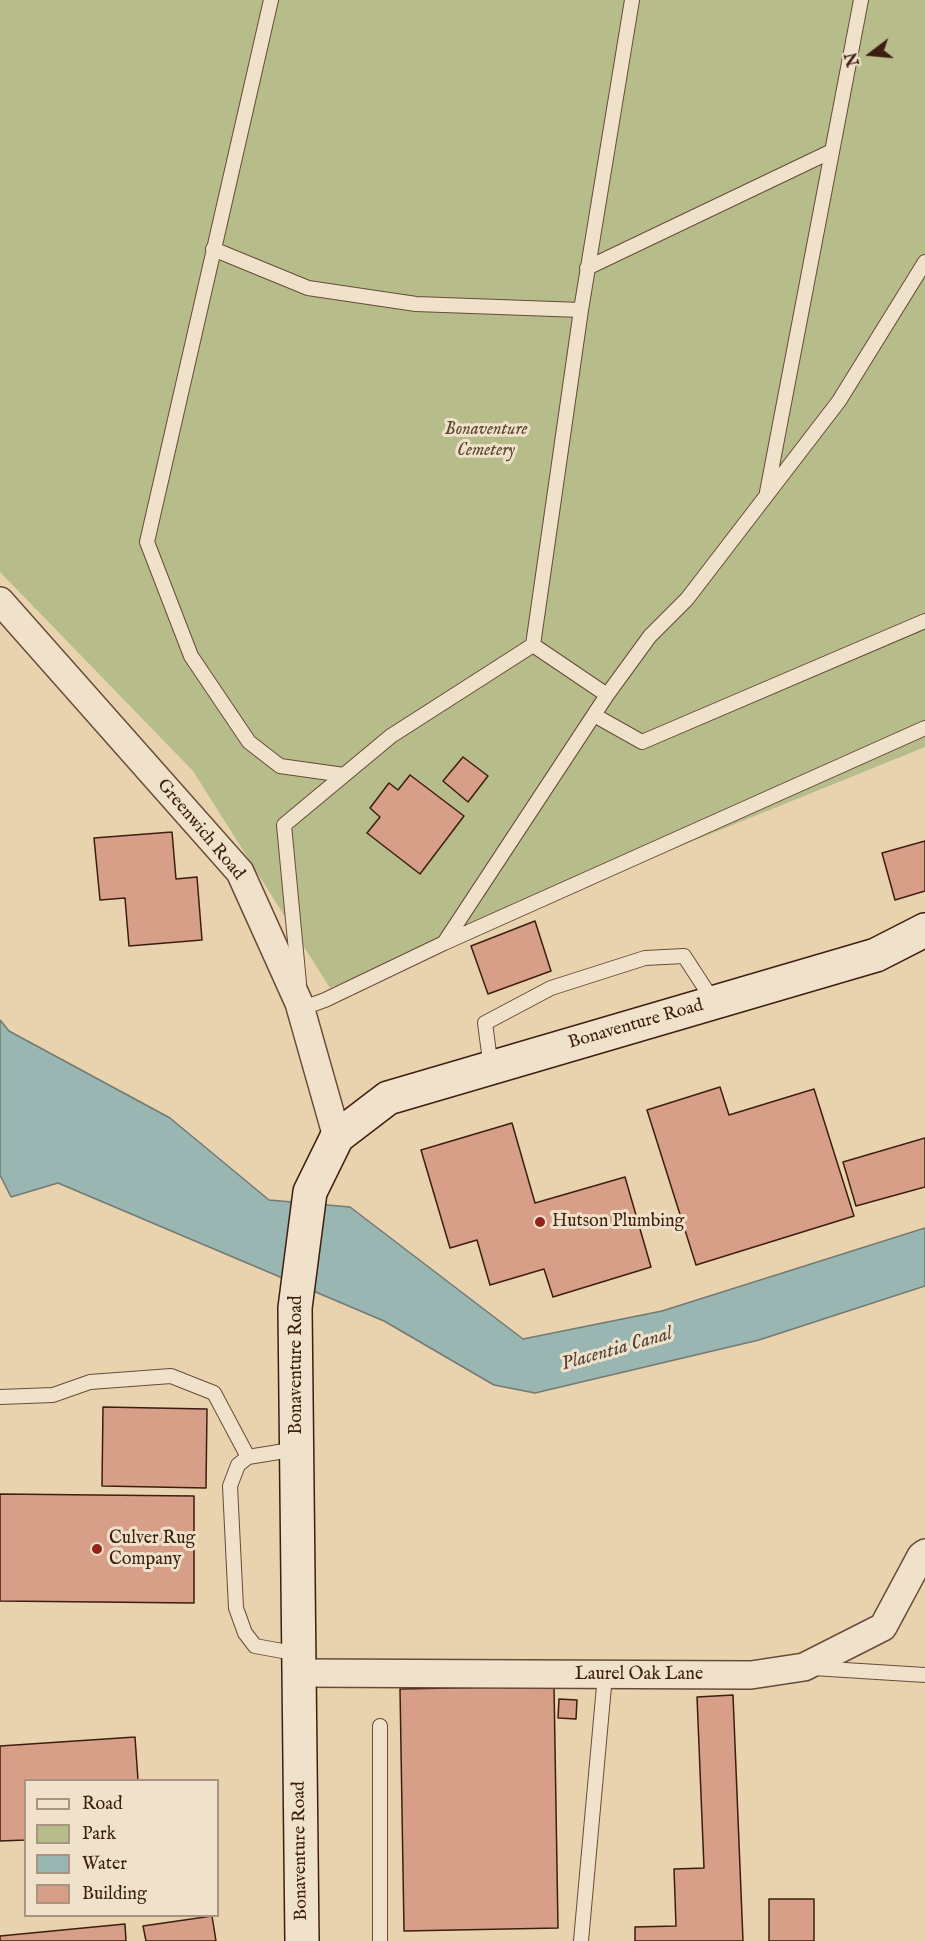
<!DOCTYPE html>
<html>
<head>
<meta charset="utf-8">
<style>
	body { margin:0 }
	#map { position:relative; width:925px; height:1941px; overflow:hidden; background:#e8d3ae; font-family:"IM FELL English",serif }
	canvas { display:block }
	.legend { position:absolute; left:24px; top:1779px; width:195px; height:138px; box-sizing:border-box; background:#f0e2ca; border:2px solid #a89480; margin:0; padding:8px 10px; list-style:none; font-size:18px; color:#3d1e11 }
	.legend li { display:flex; align-items:center; gap:12px; height:30px }
	.legend b { width:30px; border:2px solid #a89480 }
	.north { position:absolute; left:841px; top:24px; width:60px; height:60px; -webkit-text-stroke:4px #f0e2ca; paint-order:stroke; rotate:254deg; font-size:16px; font-weight:700; line-height:24px; text-align:center; color:#3d1e11 }
	.north::after { content:''; display:block; margin:auto; width:21px; height:27px; background:#3d1e11; clip-path:polygon(50% 0,100% 100%,50% 72%,0 100%) }
</style>
</head>
<body>
<div id="map">
<canvas width="925" height="1941"></canvas>
<ul class="legend">
<li><b style="height:8px;background:#f0e2ca"></b>Road</li>
<li><b style="height:16px;background:#b6bc8a"></b>Park</li>
<li><b style="height:16px;background:#99b6b3"></b>Water</li>
<li><b style="height:16px;background:#d79e88"></b>Building</li>
</ul>
<div class="north">N</div>
</div>
<script>
const c = document.querySelector('canvas').getContext('2d');
c.lineJoin = 'round';
function fillPath(path, color) { c.fillStyle = color; c.fill(path, 'evenodd'); }
const shape = rows => new Path2D(rows.map(r => 'M' + r).join(''));
function trace(path, color, width, dash) { c.strokeStyle = color; c.lineWidth = width; c.lineCap = dash ? 'butt' : 'round'; c.setLineDash(dash || []); c.stroke(path); }
function drawText(font, color, halo, rows, align = 'center') {
  c.font = font + ' "IM FELL English",serif'; c.lineWidth = 6; c.setLineDash([]); c.textBaseline = 'middle'; c.strokeStyle = halo; c.fillStyle = color; for (const [text, x, y, turn = 0] of rows) {
    c.save(); c.translate(x, y); c.rotate((+turn || 0) * Math.PI / 180); c.textAlign = isNaN(turn) ? turn : align; if (halo) c.strokeText(text, 0, 0); c.fillText(text, 0, 0); c.restore();
  }
}
const green = shape([
	[0,0,925,0,925,747,330,988,193,771,0,572]
]);
const water = shape([
	[0,1020,9,1031,170,1118,269,1200,350,1207,523,1339,662,1311,925,1228,925,1286,759,1340,535,1393,494,1385,384,1321,58,1183,11,1197,0,1175,0,1020]
]);
const building = shape([
	[463,757,488,776,468,802,443,781,463,757],
	[410,775,464,816,420,874,367,833,380,817,370,808,389,783,398,790,410,775],
	[172,832,176,879,197,877,202,940,129,946,125,898,100,900,94,838,172,832],
	[925,841,925,891,895,900,882,853,925,841],
	[535,921,551,971,488,994,471,946,535,921],
	[720,1087,729,1115,814,1089,854,1216,696,1265,647,1110,720,1087],
	[512,1123,535,1203,625,1177,651,1267,553,1297,544,1269,490,1285,477,1240,450,1248,421,1150,512,1123],
	[925,1138,925,1187,856,1206,843,1162,925,1138],
	[103,1407,207,1409,206,1488,102,1486,103,1407],
	[0,1494,194,1496,194,1603,0,1601,0,1494],
	[554,1686,558,1928,404,1931,400,1689,554,1686],
	[733,1695,743,1941,635,1941,635,1927,676,1926,674,1869,704,1868,697,1697,733,1695],
	[559,1699,577,1700,576,1719,558,1718,559,1699],
	[135,1737,138,1780,26,1780,26,1840,0,1841,0,1746,135,1737],
	[769,1899,814,1899,814,1941,769,1941,769,1899],
	[212,1916,216,1941,146,1941,143,1926,212,1916],
	[125,1924,126,1941,0,1941,0,1936,125,1924]
]);
const lane = shape([
	[271,0,147,542,191,656,249,742,280,766,344,775],
	[213,249,308,288,416,304,581,310],
	[587,268,832,151],
	[767,492,861,0],
	[533,645,581,310,632,0],
	[594,715,642,742,925,621],
	[444,943,925,728],
	[299,983,284,825,391,736,533,645,607,695,650,636,687,599,839,401,925,262],
	[300,1009,325,1000,444,943,607,695],
	[491,1068,485,1023,551,988,645,958,684,956,714,1002],
	[0,1397,53,1395,90,1382,171,1376,214,1393,248,1457],
	[297,1449,248,1457,238,1465,230,1486,236,1608,245,1633,255,1646,299,1654],
	[813,1668,925,1675],
	[380,1726,380,1941],
	[581,1941,605,1675]
]);
const street = shape([
	[0,601,240,872,299,1003,337,1137],
	[299,1673,751,1675,804,1667,883,1627,921,1556,925,1553]
]);
const secondary = shape([
	[302,1941,295,1308,310,1192,337,1137,388,1098,876,955,925,930]
]);
const markers = [
	[540,1222,6,"#8f2418"],
	[97,1549,6,"#8f2418"]
];
const parkNames = [
	["Bonaventure",486,430],
	["Cemetery",486,451]
];
const streetNames = [
	["Greenwich Road",200,830,50],
	["Bonaventure Road",636,1025,-16],
	["Bonaventure Road",297,1365,-90],
	["Laurel Oak Lane",639,1675],
	["Bonaventure Road",301,1851,-91]
];
const poiNames = [
	["Hutson Plumbing",552,1222],
	["Culver Rug",109,1539],
	["Company",109,1560]
];
const waterNames = [
	["Placentia Canal",617,1350,-16]
];
fillPath(green, '#b6bc8a');
fillPath(water, '#99b6b3');
trace(water, '#747972', 1.5);
fillPath(building, '#d79e88');
trace(building, '#3d1e11', 1.5);
trace(lane, '#684b38', 16);
trace(street, '#684b38', 30);
trace(secondary, '#3d1e11', 36);
trace(lane, '#f0e2ca', 14);
trace(street, '#f0e2ca', 27);
trace(secondary, '#f0e2ca', 33);
for (const [x, y, r, color] of markers) { const dot = new Path2D(); dot.arc(x, y, r, 0, 2 * Math.PI); c.fillStyle = color; c.fill(dot); trace(dot, '#f0e2ca', 2); }
drawText('italic 18px', '#5b462f', '#f0e2ca', parkNames);
drawText('18px', '#3d1e11', '#f0e2ca', streetNames);
drawText('18px', '#3d1e11', '#f0e2ca', poiNames, 'left');
drawText('italic 20px', '#54443a', '#f0e2ca', waterNames);
</script>
</body>
</html>
